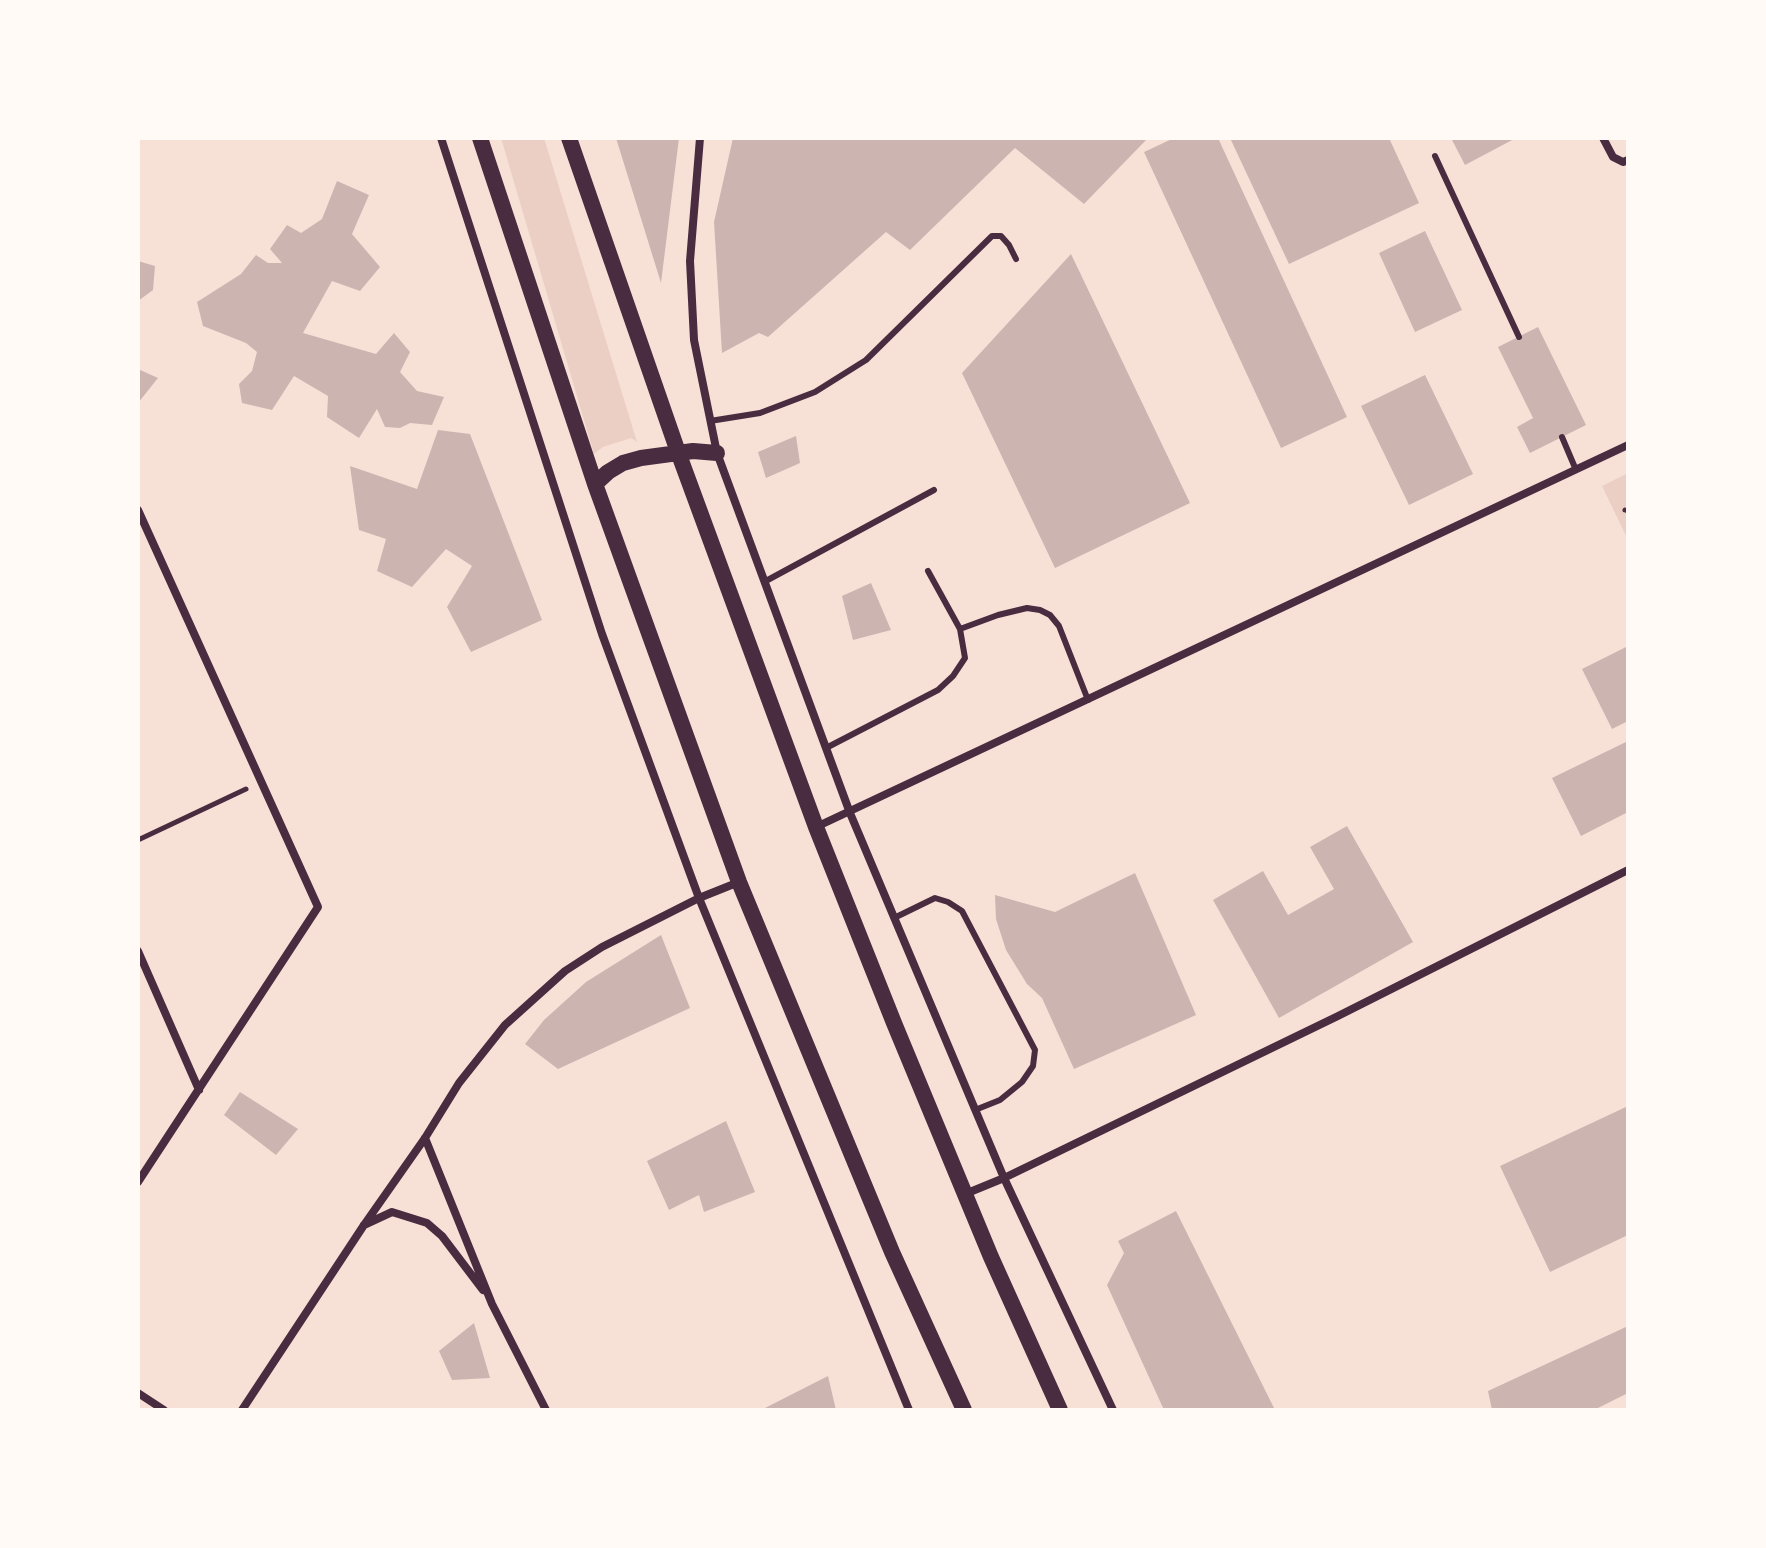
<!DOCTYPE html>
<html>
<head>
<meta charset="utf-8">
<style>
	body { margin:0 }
	#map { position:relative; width:1766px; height:1548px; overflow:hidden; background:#f7e1d7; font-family:"Archivo Narrow",sans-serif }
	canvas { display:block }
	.frame { position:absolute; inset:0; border:140px solid #fffaf5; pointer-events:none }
</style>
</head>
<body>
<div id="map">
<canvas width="1766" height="1548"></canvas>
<div class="frame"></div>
</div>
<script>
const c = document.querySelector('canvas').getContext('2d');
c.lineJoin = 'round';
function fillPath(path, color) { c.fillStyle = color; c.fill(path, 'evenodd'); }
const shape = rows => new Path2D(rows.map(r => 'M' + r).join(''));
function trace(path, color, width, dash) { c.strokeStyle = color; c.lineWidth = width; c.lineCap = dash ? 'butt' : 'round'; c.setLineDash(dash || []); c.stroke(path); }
const green = shape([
	[501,138,544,138,637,442,631,438,603,447,594,454],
	[1628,473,1628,540,1602,486]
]);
const building = shape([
	[616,138,679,138,661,283],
	[733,138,1148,138,1084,204,1015,148,910,250,886,232,768,337,759,333,722,353,714,222],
	[1174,138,1218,138,1347,417,1281,448,1144,152],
	[1230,138,1389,138,1419,203,1289,264],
	[1451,138,1516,138,1465,165],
	[337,181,369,195,352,234,380,267,360,291,332,281,303,333,376,354,394,333,410,352,400,372,417,391,444,397,432,425,410,423,400,428,385,427,377,409,359,438,327,417,328,396,294,376,272,410,242,403,239,384,252,371,257,352,246,343,203,326,197,302,241,274,256,255,268,263,282,263,270,249,287,225,301,233,322,219],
	[1425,231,1462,310,1415,332,1379,253],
	[1071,254,1190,503,1055,568,962,373],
	[138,261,155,266,153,290,138,301],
	[1538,327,1586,425,1530,453,1517,427,1533,418,1498,347],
	[138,369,158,378,138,403],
	[1425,375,1473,474,1409,505,1361,406],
	[438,430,470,434,542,620,471,652,447,607,472,566,446,549,412,587,377,571,386,539,359,530,350,466,417,489],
	[796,436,800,463,766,478,758,452],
	[871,583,891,630,853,640,842,596],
	[1628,646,1628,721,1612,729,1582,669],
	[1628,741,1628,812,1581,836,1552,778],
	[1347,826,1413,942,1279,1018,1213,900,1263,871,1288,915,1334,889,1310,847],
	[1135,873,1196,1015,1074,1069,1042,998,1027,984,1006,950,996,919,995,895,1055,912],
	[661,935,690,1008,558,1069,525,1044,544,1020,586,982],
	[240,1092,298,1129,276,1155,224,1115],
	[1628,1106,1628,1235,1550,1272,1500,1166],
	[726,1121,755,1192,704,1212,699,1195,669,1210,647,1161],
	[1176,1211,1275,1410,1164,1410,1107,1285,1124,1253,1118,1241],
	[474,1323,490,1378,452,1380,439,1351],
	[1628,1326,1628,1393,1594,1410,1492,1410,1488,1391],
	[828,1376,836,1410,761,1410]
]);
const path = shape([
	[1625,510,1628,511],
	[138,840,246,789]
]);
const service = shape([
	[1435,156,1519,337],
	[710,421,760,413,815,392,866,360,992,236,1001,236,1009,245,1016,259],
	[1562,437,1576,470],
	[764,582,934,490],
	[960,629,998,615,1027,608,1040,610,1050,615,1059,626,1088,700],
	[826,748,938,690,953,676,965,658,960,629,928,571],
	[894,918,935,898,948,902,962,911,1035,1050,1033,1066,1022,1082,1000,1100,975,1110]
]);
const minor = shape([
	[441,138,602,634,699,898,909,1410],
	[700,138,690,261,694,340,717,453,850,813,1004,1178,1113,1410],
	[1603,138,1613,157,1623,162,1628,160],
	[138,510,318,907,138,1182],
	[816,827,1628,445],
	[138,951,199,1090],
	[425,1138,492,1304,546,1410],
	[965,1194,1004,1178,1338,1016,1628,870],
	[364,1225,392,1212,427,1223,442,1236,483,1290],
	[138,1393,164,1410],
	[242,1410,364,1225,425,1138,459,1083,505,1025,565,971,602,947,699,898,739,882]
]);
const secondary = shape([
	[480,138,595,484,739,882,892,1252,964,1410],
	[569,138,678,452,816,827,894,1023,991,1257,1060,1410],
	[595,484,608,472,623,463,641,458,693,451,717,453]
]);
fillPath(green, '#ebcfc5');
fillPath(building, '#ccb4b1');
trace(path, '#4a2c40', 5);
trace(service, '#4a2c40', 6);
trace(minor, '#4a2c40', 8);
trace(secondary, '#4a2c40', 16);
</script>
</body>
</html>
